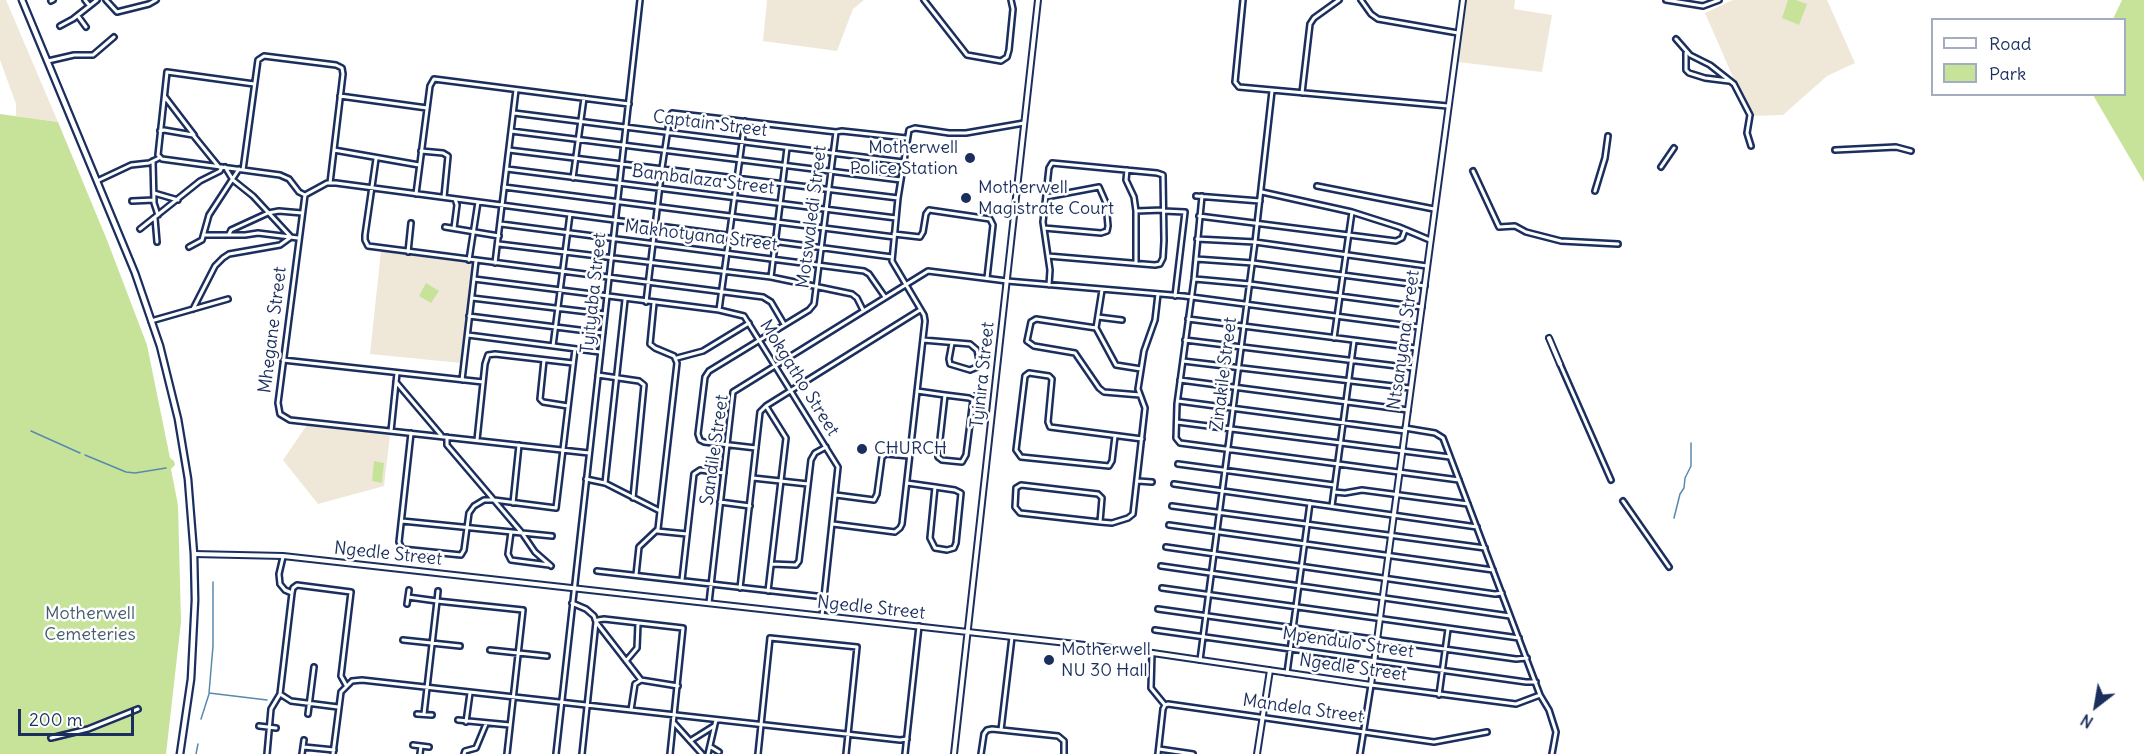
<!DOCTYPE html>
<html>
<head>
<meta charset="utf-8">
<style>
	body { margin:0 }
	#map { position:relative; width:2144px; height:754px; overflow:hidden; background:#fff; font-family:Delius,sans-serif }
	canvas { display:block }
	.legend { position:absolute; left:1931px; top:18px; width:195px; height:78px; box-sizing:border-box; background:#fff; border:2px solid #a4acbf; margin:0; padding:8px 10px; list-style:none; font-size:18px; color:#1b2f5e }
	.legend li { display:flex; align-items:center; gap:12px; height:30px }
	.legend b { width:30px; border:2px solid #a4acbf }
	.north { position:absolute; left:2066px; top:676px; width:60px; height:60px; -webkit-text-stroke:4px #fff; paint-order:stroke; rotate:211deg; font-size:16px; font-weight:700; line-height:24px; text-align:center; color:#1b2f5e }
	.north::after { content:''; display:block; margin:auto; width:21px; height:27px; background:#1b2f5e; clip-path:polygon(50% 0,100% 100%,50% 72%,0 100%) }
	.scale { position:absolute; left:18px; top:709px; width:116px; height:27px; box-sizing:border-box; border:3px solid #1b2f5e; border-top:0; padding-left:8px; font-size:18px; line-height:21px; white-space:nowrap; color:#1b2f5e; -webkit-text-stroke:4px #fff; paint-order:stroke }
</style>
</head>
<body>
<div id="map">
<canvas width="2144" height="754"></canvas>
<ul class="legend">
<li><b style="height:8px;background:#fff"></b>Road</li>
<li><b style="height:16px;background:#c7e39a"></b>Park</li>
</ul>
<div class="north">N</div>
<div class="scale">200 m</div>
</div>
<script>
const c = document.querySelector('canvas').getContext('2d');
c.lineJoin = 'round';
function fillPath(path, color) { c.fillStyle = color; c.fill(path, 'evenodd'); }
const shape = rows => new Path2D(rows.map(r => 'M' + r).join(''));
function trace(path, color, width, dash) { c.strokeStyle = color; c.lineWidth = width; c.lineCap = dash ? 'butt' : 'round'; c.setLineDash(dash || []); c.stroke(path); }
function drawText(font, color, halo, rows, align = 'center') {
  c.font = font + ' Delius,sans-serif'; c.lineWidth = 5; c.setLineDash([]); c.textBaseline = 'middle'; c.strokeStyle = halo; c.fillStyle = color; for (const [text, x, y, turn = 0] of rows) {
    c.save(); c.translate(x, y); c.rotate((+turn || 0) * Math.PI / 180); c.textAlign = isNaN(turn) ? turn : align; if (halo) c.strokeText(text, 0, 0); c.fillText(text, 0, 0); c.restore();
  }
}
const built = shape([
	[0,0,6,0,58,122,16,116,16,104,0,60],
	[767,0,864,0,853,9,837,51,763,41],
	[1466,0,1515,0,1514,9,1552,15,1542,72,1458,62],
	[1733,0,1827,0,1855,63,1827,76,1783,115,1750,116,1705,13],
	[381,251,473,263,461,363,370,354],
	[307,425,390,435,384,486,318,504,283,460]
]);
const green = shape([
	[1788,0,1796,0,1807,4,1799,25,1782,18],
	[2122,0,2144,0,2144,182,2093,95,2124,94,2124,20,2113,19],
	[0,114,58,122,107,240,147,345,170,458,174,461,175,465,171,469,178,505,181,622,166,754,0,754],
	[426,283,439,291,431,303,419,296],
	[374,461,384,463,382,483,372,481]
]);
const stream = shape([
	[31,431,80,453],
	[85,455,126,472,135,473,166,468],
	[1674,518,1680,494,1684,488,1685,478,1691,466,1691,443],
	[213,582,213,646,209,693,267,700],
	[201,719,209,694],
	[196,754,198,744]
]);
const minor = shape([
	[85,0,89,5],
	[106,0,117,12,149,4,156,0],
	[924,0,967,55,1001,61,1007,57,1009,50,1013,9,1011,0],
	[1243,0,1235,82,1239,87,1448,106],
	[1361,0,1371,14,1378,19,1458,33],
	[1666,0,1703,6,1719,0],
	[51,1,53,0],
	[78,16,86,27],
	[60,26,73,19,97,0],
	[1676,39,1690,55,1710,65,1734,84,1750,115,1747,133,1751,146],
	[1686,53,1686,70,1689,73,1705,78,1729,81],
	[48,61,74,55,93,55,114,37],
	[254,84,167,72,158,155,162,159,280,175,289,179,299,192,305,195],
	[1302,93,1310,24,1314,18,1339,0],
	[340,96,427,108],
	[165,97,194,135],
	[514,113,903,162],
	[160,131,164,130,193,135,219,167],
	[511,131,901,180],
	[334,150,419,165],
	[509,150,898,198],
	[1835,150,1896,147,1911,151],
	[421,151,443,153,448,156,444,197],
	[376,159,365,235,365,240,368,246,763,297,771,302,784,324],
	[153,161,154,203,158,215],
	[1661,167,1674,148],
	[507,169,896,218],
	[243,170,258,60,264,56,336,65,342,68,343,74,330,183],
	[1127,170,1126,180,1134,197,1136,211,1136,263],
	[1473,171,1499,227,1515,226,1526,232,1561,241,1618,244],
	[573,178,584,98],
	[97,181,131,165,149,163,159,158],
	[1317,186,1434,209],
	[504,187,894,237],
	[1595,191,1605,158,1608,136],
	[1262,192,1352,212,1399,227,1430,240],
	[154,193,178,200],
	[416,194,430,86,434,79,629,104],
	[1196,196,1260,201],
	[1202,196,1194,279,1177,404,1176,438,1180,443,1459,480],
	[132,201,154,200],
	[1136,211,1163,210],
	[1163,211,1185,212,1175,296],
	[1199,216,1396,241,1402,238,1405,230],
	[155,218,157,242],
	[501,224,864,271,869,274,885,297],
	[445,227,499,236],
	[454,228,457,205,455,199],
	[1044,228,1101,233,1107,231,1108,226,1106,203,1099,187,1046,197],
	[140,229,200,181,220,171,222,167],
	[229,234,231,230,268,213,279,211,302,213],
	[894,234,920,237,923,232,926,214,929,210,990,219,993,225,987,278],
	[204,235,245,235,258,233,298,238],
	[1197,239,1255,242,1427,266],
	[499,244,771,277,852,294,857,298,863,310],
	[189,247,202,240,209,215,239,169],
	[408,252,411,223],
	[1048,256,1155,265,1160,264,1163,258,1164,241,1163,175,1157,173,1052,163,1049,168,1043,222,1050,270,1049,285],
	[1196,259,1253,263,1425,286],
	[469,260,478,202],
	[495,263,516,90],
	[771,277,787,148],
	[474,279,719,310,744,316,838,467,822,616],
	[1195,279,1250,284,1422,307],
	[472,298,605,314],
	[646,302,662,168,670,116,672,113,836,132,842,131,906,138],
	[193,309,215,266,223,258,229,254,280,245,291,237,253,196,233,180,225,167],
	[719,310,745,121],
	[469,316,603,333],
	[1098,317,1122,320],
	[1188,319,1416,348],
	[151,321,228,299],
	[1096,328,1036,319,1031,322,1027,341,1034,346,1075,353,1099,388,1104,392,1140,395],
	[1096,328,1116,365,1141,369],
	[1096,328,1102,290],
	[468,335,600,352],
	[1334,338,1352,212],
	[923,340,970,344,977,350,979,360,977,367,970,370,950,364,949,359,952,343],
	[1185,340,1413,368],
	[553,346,570,214],
	[677,358,703,351,749,323],
	[283,360,483,382],
	[544,360,540,399,543,402,568,406],
	[1183,361,1410,388],
	[1560,364,1611,480],
	[598,375,639,381,644,385,633,498],
	[462,380,476,261],
	[1180,380,1408,410],
	[396,382,441,435],
	[917,391,945,395,969,398,973,400,966,455,962,462,942,460,938,457,945,395],
	[1178,401,1405,431],
	[766,406,786,438,768,591],
	[1177,422,1450,457],
	[1405,428,1435,433,1443,438,1540,695,1549,710,1556,732,1552,754],
	[391,431,397,373],
	[411,433,399,542,402,549,461,555,464,550,469,513,474,506,484,500,494,500,556,508,575,349],
	[1115,436,1112,461,1109,466,1021,457,1016,450,1025,376,1029,373,1049,376,1052,379,1048,422,1050,427,1142,439],
	[447,437,447,445,522,533,535,552,551,566],
	[477,440,485,364,488,355,495,354,573,363],
	[756,448,704,442,700,440,698,434,705,377,709,371,809,310,814,304,836,132],
	[589,453,290,420,280,414,278,403,305,195,327,183,336,183,892,257],
	[1178,464,1334,485],
	[753,478,808,484],
	[586,479,605,483,660,511],
	[1138,481,1152,482],
	[605,483,625,300],
	[907,483,935,487,955,490,961,493,956,543,954,548,947,550,935,548,930,538,935,487],
	[1174,484,1477,527],
	[1334,492,1345,493,1362,490,1468,504],
	[836,495,874,500,877,494,882,457,886,454,909,456],
	[1623,501,1669,567],
	[720,502,750,506],
	[513,503,519,445],
	[1172,506,1485,548],
	[1332,506,1354,341],
	[402,521,552,536],
	[1100,522,1102,498,1098,494,1021,485,1016,488,1015,507,1020,513,1100,522,1112,523,1128,518,1133,514,1145,408,1138,389,1144,351,1155,320,1158,294],
	[833,524,895,532,900,528,902,524,925,321,924,315,892,261,898,198,909,130,915,128,949,133,966,133,1024,123],
	[1169,525,1493,570],
	[657,531,687,534],
	[511,532,508,554,511,560,549,565],
	[1166,547,1495,594,1502,593],
	[283,557,279,574,280,584,285,590,292,593],
	[772,564,796,565,799,561,811,460,815,453,826,447],
	[1161,566,1510,616],
	[597,571,825,597],
	[636,575,639,547,658,529,677,363,674,356,655,348,650,344,654,303],
	[682,580,694,474,700,470,724,473],
	[740,588,760,412,766,406,920,310],
	[1162,588,1519,638],
	[408,597,437,601,438,591],
	[572,603,586,609,594,616,596,622,641,680,678,686],
	[709,603,733,392,928,271,1007,281,1184,296,1419,327],
	[407,604,409,590],
	[1158,609,1516,659,1527,658],
	[1155,630,1526,682,1536,682],
	[403,640,460,646],
	[490,650,547,656],
	[1152,653,1151,688,1165,705],
	[1200,660,1255,242,1272,91],
	[626,661,637,648,638,623],
	[1287,673,1310,503],
	[280,694,292,593,293,588,297,585,351,592,341,676,346,685],
	[280,694,291,701,338,707],
	[1439,695,1448,629],
	[631,710,635,684,641,680],
	[308,714,314,667],
	[417,714,432,715],
	[424,714,437,601,523,610,507,754],
	[458,720,510,725],
	[466,722,470,693],
	[674,723,702,754],
	[259,726,276,728],
	[1001,730,1012,637],
	[51,738,88,729,138,709],
	[690,741,714,726],
	[413,745,429,747],
	[304,747,334,750],
	[711,747,719,752],
	[1159,749,1193,754],
	[267,754,271,709,280,694],
	[302,754,304,740],
	[333,754,341,692,352,681,362,680,900,740,907,739],
	[420,754,421,746],
	[464,754,465,751,476,748,486,724],
	[556,754,640,0],
	[582,754,596,622,598,620,604,619,683,628,670,754],
	[708,754,716,720],
	[758,754,770,638,857,647,846,754],
	[905,754,919,626],
	[981,754,984,734,987,730,992,729,1058,736,1064,741,1064,754],
	[1158,754,1163,709,1165,705,1168,704,1434,742,1487,732],
	[1360,754,1371,685,1516,704,1540,695]
]);
const tertiary = shape([
	[1549,338,1560,364],
	[194,554,283,556,1139,651,1371,685,1463,0],
	[954,754,1038,0],
	[1257,754,1270,670]
]);
const secondary = shape([
	[22,0,135,273,160,346,178,419,188,479,194,554,195,600,191,679,180,754]
]);
const markers = [
	[970,158,6,"#1b2f5e"],
	[966,198,6,"#1b2f5e"],
	[862,449,6,"#1b2f5e"],
	[1049,660,6,"#1b2f5e"]
];
const streetNames = [
	["Captain Street",710,124,7],
	["Bambalaza Street",703,180,7],
	["Motswaledi Street",812,217,-83],
	["Makhotyana Street",701,236,7],
	["Tyityaba Street",594,293,-84],
	["Mhegane Street",273,330,-83],
	["Ntsanyana Street",1404,340,-82],
	["Zinakile Street",1224,374,-83],
	["Tyinira Street",983,375,-84],
	["Mokgatho Street",799,378,58],
	["Sandile Street",715,450,-82],
	["Ngedle Street",388,554,6],
	["Ngedle Street",871,608,6],
	["Mpendulo Street",1348,643,8],
	["Ngedle Street",1353,668,8],
	["Mandela Street",1303,709,8]
];
const poiNames = [
	["Motherwell",958,148,"right"],
	["Police Station",958,169,"right"],
	["Motherwell",978,188],
	["Magistrate Court",978,209],
	["CHURCH",874,449],
	["Motherwell",1061,650],
	["NU 30 Hall",1061,671]
];
const parkNames = [
	["Motherwell",90,614],
	["Cemeteries",90,635]
];
fillPath(built, '#efe8d9');
fillPath(green, '#c7e39a');
trace(stream, '#588aad', 1.5);
trace(minor, '#1b2f5e', 8);
trace(tertiary, '#1b2f5e', 8);
trace(secondary, '#1b2f5e', 9);
trace(minor, '#fff', 3);
trace(tertiary, '#fff', 4);
trace(secondary, '#fff', 4.5);
for (const [x, y, r, color] of markers) { const dot = new Path2D(); dot.arc(x, y, r, 0, 2 * Math.PI); c.fillStyle = color; c.fill(dot); trace(dot, '#fff', 2); }
drawText('18px', '#1b2f5e', '#fff', streetNames);
drawText('18px', '#1b2f5e', '#fff', poiNames, 'left');
drawText('18px', '#465c6d', '#fff', parkNames);
</script>
</body>
</html>
